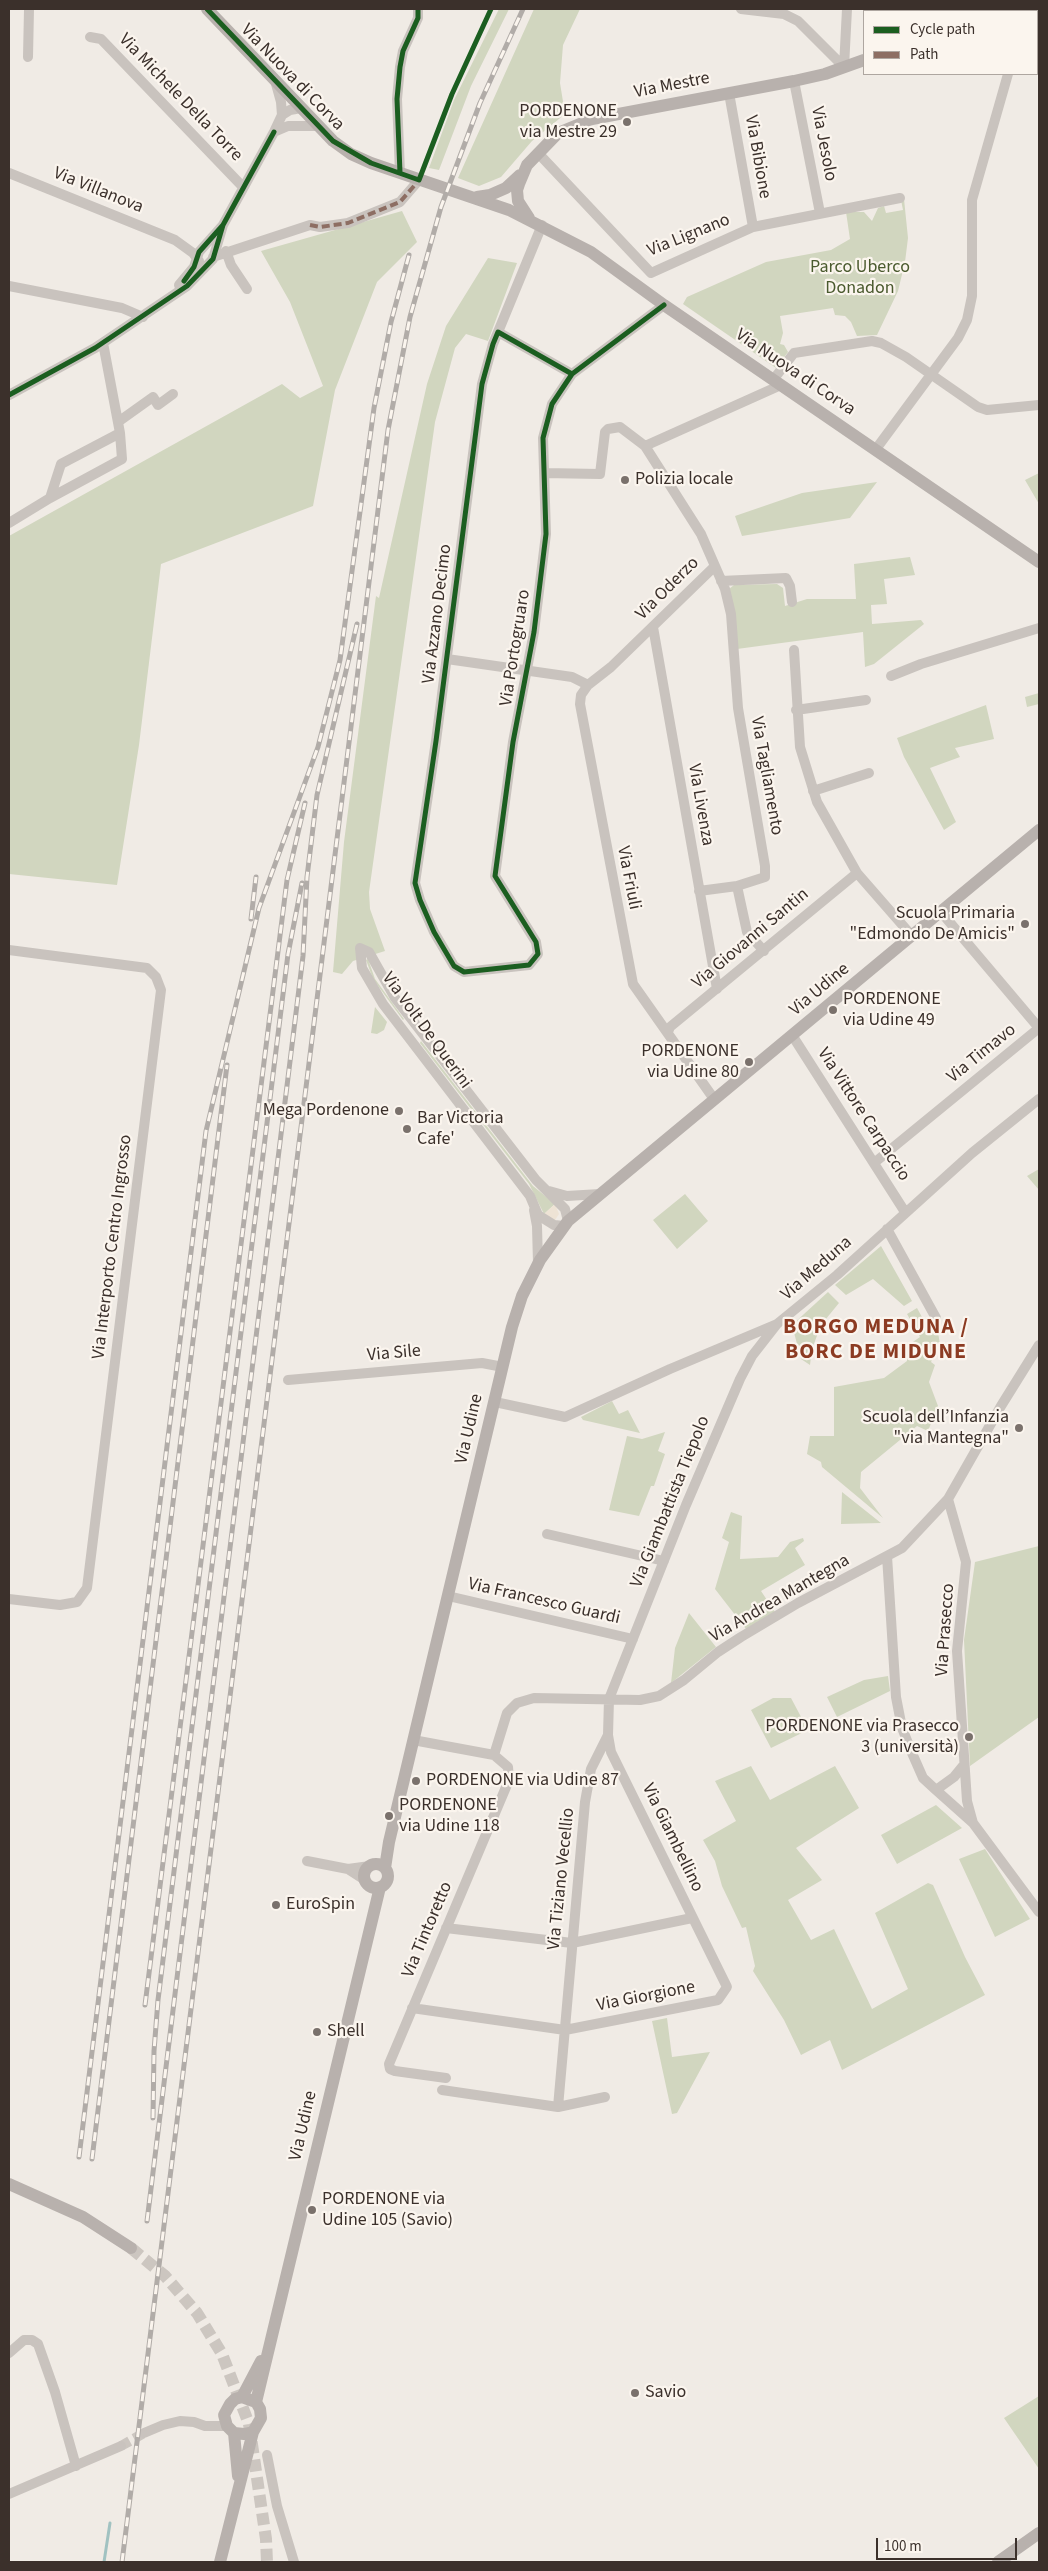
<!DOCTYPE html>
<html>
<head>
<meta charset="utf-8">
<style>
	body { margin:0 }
	#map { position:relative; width:1048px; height:2571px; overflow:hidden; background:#f0ebe5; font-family:"Source Sans 3",sans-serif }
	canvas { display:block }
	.frame { position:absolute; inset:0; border:10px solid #3b302b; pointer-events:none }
	.legend { position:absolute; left:863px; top:10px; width:175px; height:65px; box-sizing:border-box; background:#fbf5ee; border:1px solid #aea6a0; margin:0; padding:6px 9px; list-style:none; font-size:15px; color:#3b302b }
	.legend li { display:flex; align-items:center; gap:10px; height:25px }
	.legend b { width:25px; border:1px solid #aea6a0 }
	.scale { position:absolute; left:876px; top:2538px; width:141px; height:22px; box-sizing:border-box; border:2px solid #3b302b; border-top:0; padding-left:6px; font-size:15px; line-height:18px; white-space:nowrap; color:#3b302b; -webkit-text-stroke:4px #fbf5ee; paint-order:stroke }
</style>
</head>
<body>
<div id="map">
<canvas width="1048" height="2571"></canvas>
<div class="frame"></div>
<ul class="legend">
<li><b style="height:6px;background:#1b5e20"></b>Cycle path</li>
<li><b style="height:6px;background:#8d6e63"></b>Path</li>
</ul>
<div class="scale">100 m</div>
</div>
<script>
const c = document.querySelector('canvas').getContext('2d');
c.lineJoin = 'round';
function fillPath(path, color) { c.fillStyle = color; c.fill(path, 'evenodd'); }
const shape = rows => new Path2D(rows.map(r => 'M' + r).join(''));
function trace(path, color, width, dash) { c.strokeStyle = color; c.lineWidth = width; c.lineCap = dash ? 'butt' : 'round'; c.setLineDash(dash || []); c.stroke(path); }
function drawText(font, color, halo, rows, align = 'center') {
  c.font = font + ' "Source Sans 3",sans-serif'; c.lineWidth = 4.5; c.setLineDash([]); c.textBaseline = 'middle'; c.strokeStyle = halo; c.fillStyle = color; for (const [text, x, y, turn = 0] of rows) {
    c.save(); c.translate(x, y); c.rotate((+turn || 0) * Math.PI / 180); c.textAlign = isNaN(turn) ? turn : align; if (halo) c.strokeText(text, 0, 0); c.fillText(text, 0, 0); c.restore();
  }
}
const green = shape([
	[499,9,509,9,471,86,439,170,429,168,454,100],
	[534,9,580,9,563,45,560,83,565,114,532,141,501,177,479,186,458,178],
	[904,199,908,238,905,262,898,291,877,335,857,336,851,322,845,316,835,315,833,308,780,316,783,333,780,344,784,345,788,352,776,368,683,304,687,297,766,262,831,250,850,239,846,212,864,212,872,221,878,208,884,206,886,213,903,210,901,200],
	[402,211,417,242,377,282,335,390,313,506,161,564,139,745,117,885,9,874,9,536,282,384,300,398,323,386,290,302,261,251],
	[488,258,517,263,488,341,466,334,455,348,435,422,369,892,370,909,385,951,353,961,342,974,333,972,344,842,376,596,379,598,427,384,446,326],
	[1039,473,1039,504,1025,480],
	[877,482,850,518,742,536,735,516,802,493],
	[910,557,915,575,884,579,887,604,871,605,872,624,921,620,924,624,874,664,865,667,863,632,737,649,729,589,734,585,777,584,783,588,785,606,807,599,856,599,854,564],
	[1039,693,1039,704,1027,707,1025,697],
	[986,705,994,739,955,748,960,757,930,768,956,822,944,830,904,757,897,738],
	[368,959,375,979,404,1019,403,1020,373,979,366,960],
	[375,1007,387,1022,384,1030,377,1034,371,1033],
	[421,1041,533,1186,555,1204,544,1214,529,1184,420,1043],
	[1039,1169,1039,1190,1027,1176],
	[685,1194,708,1221,677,1249,653,1220],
	[881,1246,912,1301,904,1306,873,1279,846,1295,835,1285],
	[828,1292,839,1303,821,1325,812,1349,810,1365,801,1359,792,1325],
	[917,1308,929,1330,937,1327,940,1344,931,1362,935,1365,929,1382,938,1406,928,1431,917,1426,861,1472,860,1488,883,1518,822,1467,821,1462,807,1454,810,1436,834,1436,834,1387,884,1378,907,1361,907,1352,904,1348,920,1337,907,1314],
	[612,1401,619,1414,628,1410,640,1433,583,1420,581,1417],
	[665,1432,658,1451,665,1454,654,1486,651,1486,639,1516,609,1510,627,1436,642,1439],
	[842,1492,881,1523,841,1524],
	[731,1512,742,1516,740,1559,778,1557,790,1542,803,1538,804,1541,795,1548,805,1565,761,1591,775,1612,746,1629,715,1589,729,1542,722,1538],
	[1039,1546,1039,1717,970,1766,964,1640,975,1562],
	[689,1613,716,1647,671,1683,675,1648],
	[888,1676,890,1691,837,1717,827,1697,864,1680],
	[773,1698,791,1698,808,1730,771,1748,751,1710],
	[751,1766,770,1800,835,1766,859,1808,796,1848,822,1880,788,1900,811,1940,834,1929,872,2009,908,1989,875,1913,928,1883,933,1885,965,1957,985,1995,842,2070,830,2040,801,2055,784,2020,753,1971,755,1966,746,1927,742,1928,722,1886,715,1861,703,1840,736,1821,715,1781],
	[936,1805,962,1828,897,1864,881,1835],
	[985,1849,1030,1919,995,1937,959,1859],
	[667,2018,672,2057,710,2052,677,2113,672,2114,652,2021],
	[1039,2396,1039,2469,1004,2418]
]);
const plaza = shape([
	[555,1204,559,1214,555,1220,544,1214]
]);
const stream = shape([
	[104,2562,110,2523]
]);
const minorTunnel = shape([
	[121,2446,144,2433]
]);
const majorTunnel = shape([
	[131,2248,165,2276,197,2313,222,2354,249,2424,266,2539,267,2562]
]);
const minor = shape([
	[741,9,784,14,798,21,844,67],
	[1019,9,1019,11],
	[90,37,101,39,243,187],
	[28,57,29,9],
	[844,67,847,9],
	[794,81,820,213],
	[729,93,753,227],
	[282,115,290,110,301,108],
	[274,132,288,126,319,126],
	[538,153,651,273,753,227,900,198],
	[9,173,175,240,193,253,199,261],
	[400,173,397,99,400,67,403,51,418,18,418,9],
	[226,251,231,265,247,289],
	[213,257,310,225,320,227,348,223,400,202,419,180],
	[179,285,194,267,199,252,223,225,274,132,282,115,281,102,276,84],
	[9,286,122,308,143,317],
	[498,332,542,225],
	[572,374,498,332,493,344,482,384,436,741,415,883,420,900,434,932,454,966,464,972,529,965,538,954,536,942,495,876,513,742,534,632,546,534,543,438,552,404,572,374,664,305],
	[773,380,794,353,872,341,881,343,906,357,978,407,987,410,1039,405],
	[9,395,95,348,187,286,213,259,223,225],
	[118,422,153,397,158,405,173,394],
	[645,446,781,385],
	[876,449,958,338,967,320,972,296,972,200,1008,74],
	[544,473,600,474,605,432,608,429,620,427,645,446,701,534,715,566,611,667,588,685,581,695,580,704,633,984,714,1099],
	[50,498,122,459,120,433],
	[9,523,50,498,61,464,120,433,103,343],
	[715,566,725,589,731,614,738,708,765,866,765,877,737,886,747,932,764,951],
	[721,581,786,578,790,586,792,602],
	[653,627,717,989],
	[794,650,800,747,817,802,857,873,912,936],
	[447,659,572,677,588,685],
	[891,676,921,664,1039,628],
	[796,710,866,700],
	[813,791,869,773],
	[699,891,737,886],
	[9,950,147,968,156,977,161,990,87,1588,77,1602,60,1605,9,1599],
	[668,1032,670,1027,857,873],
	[792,1035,905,1212],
	[874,1163,1039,1028,941,912],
	[549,1191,567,1196,600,1194],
	[534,1210,537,1226,538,1263],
	[564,1226,554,1225,538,1215,530,1196,383,1004,362,968,360,948,369,952,395,998,536,1180,565,1209,568,1221],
	[887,1229,936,1318],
	[288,1380,482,1363,503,1367],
	[495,1402,565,1417,670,1369,777,1324,837,1275,972,1153,1039,1099],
	[948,1499,966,1562,957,1651,967,1801,973,1823,1039,1912],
	[547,1534,664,1561],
	[887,1556,896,1697,902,1728,912,1753,923,1778,936,1790],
	[448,1596,633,1639],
	[413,1740,494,1755,507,1713,517,1703,534,1698,640,1700,659,1696,684,1680,718,1652,741,1637,798,1603,902,1548,948,1499,1001,1406,1039,1345],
	[963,1766,954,1777,936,1790,973,1823],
	[307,1861,348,1869,370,1866],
	[348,1869,365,1880],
	[446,1928,572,1943,692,1918],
	[412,2008,565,2030,718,2000,727,1987,611,1752,608,1735,609,1699,686,1505,740,1379,752,1356,777,1324],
	[446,2078,395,2071,390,2069,389,2064,509,1780,508,1767,494,1755],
	[442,2090,558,2107,585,1802,591,1769,608,1735],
	[558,2107,605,2097],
	[9,2353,24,2340,32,2340,38,2344,55,2392,76,2466],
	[144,2433,163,2425,180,2421,194,2422,205,2426,227,2426],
	[267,2455,277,2506,294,2562],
	[9,2494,121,2446]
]);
const major = shape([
	[207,9,333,141,351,154,371,163,509,210,591,252,664,305,1039,562],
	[994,11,1001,9],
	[477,197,490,195,506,188,520,175],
	[529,218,518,201,517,190,519,184,527,165,558,133,592,119,794,81,825,74,864,60],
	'364 1876a12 12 0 1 1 24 0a12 12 0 1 1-24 0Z',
	[385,1868,389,1842,512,1327,522,1296,540,1260,568,1221,1039,830],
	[9,2184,83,2217,131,2248],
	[242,2397,261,2361],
	[256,2402,380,1887],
	[234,2433,238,2476],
	[220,2562,253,2432,261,2418,260,2409,256,2402,242,2397,235,2399,230,2404,224,2415,227,2426,234,2433,244,2434,253,2432],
	[998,2562,1039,2533]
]);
const rail = shape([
	[251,919,256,877],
	[145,2005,287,880,305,803],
	[153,2118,154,2051,158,2000,288,954,302,883],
	[79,2157,206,1131,259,908,318,747,340,660,374,408,391,322,409,255],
	[92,2159,227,1065],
	[147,2221,303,956,307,877,317,795,357,624],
	[122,2562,388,430,410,317,441,207,480,103,523,9]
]);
const quiet = shape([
	[310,225,320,227,348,223,400,202,414,186]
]);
const cycleway = shape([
	[207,9,333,141,371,163,419,180,452,94,491,9],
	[400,173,397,99,400,67,403,51,418,18,418,9],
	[184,281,194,267,199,252,223,225,274,132],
	[572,374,498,332,493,344,482,384,436,741,415,883,420,900,434,932,454,966,464,972,529,965,538,954,536,942,495,876,513,742,534,632,546,534,543,438,552,404,572,374,664,305],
	[9,395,95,348,187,286,213,259,223,225]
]);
const markers = [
	[627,122,5,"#7a716c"],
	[625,480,5,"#7a716c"],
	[1025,924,5,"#7a716c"],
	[833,1010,5,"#7a716c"],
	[749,1062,5,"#7a716c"],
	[399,1111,5,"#7a716c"],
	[407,1129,5,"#7a716c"],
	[1019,1428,5,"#7a716c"],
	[969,1737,5,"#7a716c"],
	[416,1781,5,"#7a716c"],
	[389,1816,5,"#7a716c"],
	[276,1905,5,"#7a716c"],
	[317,2032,5,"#7a716c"],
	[312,2210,5,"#7a716c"],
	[635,2393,5,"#7a716c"]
];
const streetNames = [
	["Via Nuova di Corva",292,78,46],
	["Via Mestre",672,86,-11],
	["Via Michele Della Torre",180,98,46],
	["Via Jesolo",823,144,79],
	["Via Bibione",757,157,80],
	["Via Villanova",98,191,22],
	["Via Lignano",689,236,-22],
	["Via Nuova di Corva",795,373,34],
	["Via Oderzo",668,589,-45],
	["Via Azzano Decimo",438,614,-83],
	["Via Portogruaro",516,648,-81],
	["Via Tagliamento",766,776,80],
	["Via Livenza",700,805,80],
	["Via Friuli",628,878,79],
	["Via Giovanni Santin",751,939,-40],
	["Via Udine",820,990,-40],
	["Via Volt De Querini",426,1031,54],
	["Via Timavo",982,1054,-39],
	["Via Vittore Carpaccio",863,1115,57],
	["Via Interporto Centro Ingrosso",113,1247,-83],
	["Via Meduna",817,1269,-41],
	["Via Sile",394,1354,-5],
	["Via Udine",470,1429,-77],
	["Via Giambattista Tiepolo",671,1502,-68],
	["Via Andrea Mantegna",780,1599,-30],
	["Via Francesco Guardi",544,1602,13],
	["Via Prasecco",946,1630,-86],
	["Via Giambellino",672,1838,64],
	["Via Tiziano Vecellio",562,1879,-84],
	["Via Tintoretto",428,1930,-67],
	["Via Giorgione",646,1997,-11],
	["Via Udine",304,2126,-77]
];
const poiNames = [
	["PORDENONE",617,112,"right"],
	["via Mestre 29",617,133,"right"],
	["Polizia locale",635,480],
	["Scuola Primaria",1015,914,"right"],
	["\"Edmondo De Amicis\"",1015,935,"right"],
	["PORDENONE",843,1000],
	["via Udine 49",843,1021],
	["PORDENONE",739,1052,"right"],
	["via Udine 80",739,1073,"right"],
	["Mega Pordenone",389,1111,"right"],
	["Bar Victoria",417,1119],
	["Cafe'",417,1140],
	["Scuola dell’Infanzia",1009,1418,"right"],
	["\"via Mantegna\"",1009,1439,"right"],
	["PORDENONE via Prasecco",959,1727,"right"],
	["3 (università)",959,1748,"right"],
	["PORDENONE via Udine 87",426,1781],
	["PORDENONE",399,1806],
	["via Udine 118",399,1827],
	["EuroSpin",286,1905],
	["Shell",327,2032],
	["PORDENONE via",322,2200],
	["Udine 105 (Savio)",322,2221],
	["Savio",645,2393]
];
const parkNames = [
	["Parco Uberco",860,268],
	["Donadon",860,289]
];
const districtNames = [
	["BORGO MEDUNA /",876,1328],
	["BORC DE MIDUNE",876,1353]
];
fillPath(green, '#d1d6bf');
fillPath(plaza, '#eee3d5');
trace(stream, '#a1c2c1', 3);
trace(minorTunnel, '#ccc6c0', 10, [10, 5]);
trace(majorTunnel, '#ccc6c0', 12, [12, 6]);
trace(minor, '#c9c3be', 10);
trace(major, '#b8b1ad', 12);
trace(rail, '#b1aca8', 5);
trace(rail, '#fbf5ee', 3, [9]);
trace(quiet, '#8d6e63', 4, [8, 4]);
trace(cycleway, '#1b5e20', 5);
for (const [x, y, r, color] of markers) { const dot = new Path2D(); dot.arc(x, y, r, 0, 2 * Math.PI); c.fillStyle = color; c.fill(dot); trace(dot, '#fbf5ee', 2); }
drawText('18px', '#3b302b', '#fbf5ee', streetNames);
drawText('18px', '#3b302b', '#fbf5ee', poiNames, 'left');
drawText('18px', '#4a5a2e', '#fbf5ee', parkNames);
c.letterSpacing = '1px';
drawText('bold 22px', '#8c3b22', '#fbf5ee', districtNames);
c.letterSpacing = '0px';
</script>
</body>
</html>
